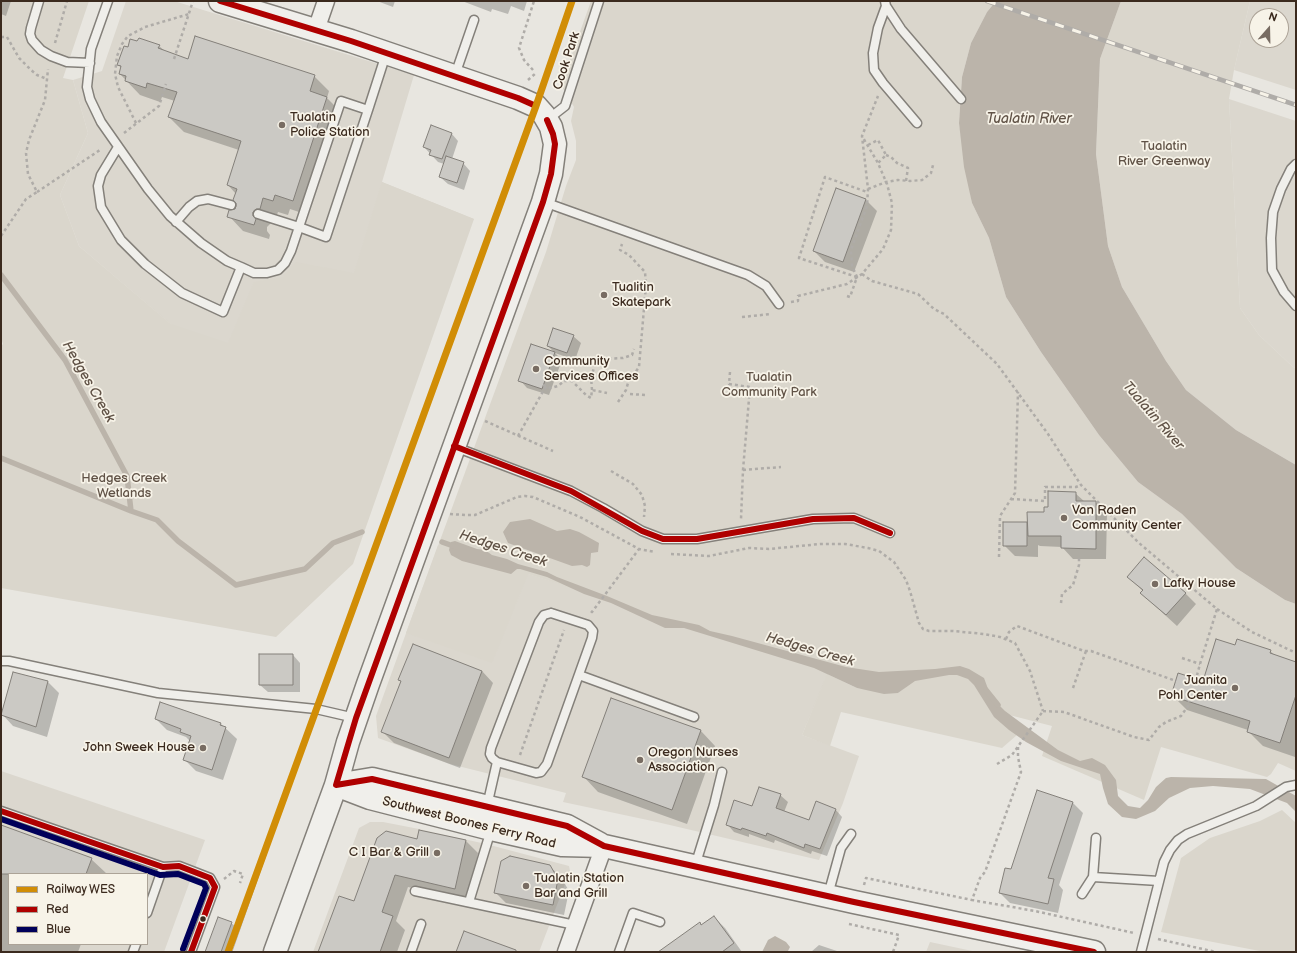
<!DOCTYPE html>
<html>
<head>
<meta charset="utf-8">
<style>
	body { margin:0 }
	#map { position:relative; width:1297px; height:953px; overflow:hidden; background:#e8e6e0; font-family:"Balsamiq Sans",sans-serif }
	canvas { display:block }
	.frame { position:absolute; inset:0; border:2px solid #3b2a1e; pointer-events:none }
	.legend { position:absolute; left:8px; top:873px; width:140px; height:72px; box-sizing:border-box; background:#f7f3e8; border:1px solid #aca397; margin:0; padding:5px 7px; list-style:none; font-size:12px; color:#3b2a1e }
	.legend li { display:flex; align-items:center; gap:8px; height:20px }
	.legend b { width:20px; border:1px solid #aca397 }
	.north { position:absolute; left:1249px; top:8px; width:40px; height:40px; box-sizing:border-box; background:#f7f3e8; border:1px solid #aca397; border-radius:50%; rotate:20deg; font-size:11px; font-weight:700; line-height:16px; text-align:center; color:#3b2a1e }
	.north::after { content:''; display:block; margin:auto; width:14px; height:18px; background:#786c62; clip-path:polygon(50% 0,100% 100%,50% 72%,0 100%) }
</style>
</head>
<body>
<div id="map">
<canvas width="1297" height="953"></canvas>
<div class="frame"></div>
<ul class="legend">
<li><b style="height:5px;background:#d18d06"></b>Railway WES</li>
<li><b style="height:5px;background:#af0000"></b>Red</li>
<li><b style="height:5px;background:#00005a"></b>Blue</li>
</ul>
<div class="north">N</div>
</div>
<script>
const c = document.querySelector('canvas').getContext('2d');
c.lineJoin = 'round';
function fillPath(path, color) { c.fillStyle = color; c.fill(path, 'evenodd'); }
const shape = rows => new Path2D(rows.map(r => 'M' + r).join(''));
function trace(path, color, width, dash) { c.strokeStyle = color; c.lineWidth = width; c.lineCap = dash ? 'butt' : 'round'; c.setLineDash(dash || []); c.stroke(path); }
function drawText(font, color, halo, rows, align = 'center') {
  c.font = font + ' "Balsamiq Sans",sans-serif'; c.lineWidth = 3.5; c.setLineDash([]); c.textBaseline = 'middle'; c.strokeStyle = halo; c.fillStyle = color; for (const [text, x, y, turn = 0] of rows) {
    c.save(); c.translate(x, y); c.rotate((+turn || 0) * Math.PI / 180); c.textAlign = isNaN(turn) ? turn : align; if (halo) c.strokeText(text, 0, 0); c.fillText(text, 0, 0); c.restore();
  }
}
const built = shape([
	[126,1,174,1,414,75,382,182,474,219,283,420,79,246,60,195,88,133,73,80,102,71],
	[1250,1,1296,1,1296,90,1234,70],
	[1257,16,1281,16,1281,40,1257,40],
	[1229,99,1296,121,1296,368,1293,367,1259,335,1240,308],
	[438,545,607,599,831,667,802,735,859,756,843,803,819,860,657,822,563,802,566,793,450,764,378,738,376,716],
	[1,771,205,840,164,952,1,952],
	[9,874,147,874,147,944,9,944],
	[370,822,383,822,419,829,486,844,569,866,570,871,539,952,313,952,359,828],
	[930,942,977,952,926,952]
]);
const green = shape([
	[1,1,89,1,63,78,73,80,88,133,60,195,79,246,171,324,228,343,254,282,283,277,296,262,354,273,382,182,474,219,353,564,276,637,1,588,1,346,3,344,1,338],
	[591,1,996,1,987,12,971,43,962,77,959,123,972,203,989,238,1006,297,1041,352,1099,435,1138,482,1182,514,1236,568,1285,600,1296,604,1296,771,1278,763,1271,774,1267,777,1161,747,1144,800,1042,756,1052,726,990,710,995,717,1017,735,1002,748,841,712,830,746,802,735,827,674,857,688,898,693,906,687,746,645,528,574,492,663,406,633,546,252,566,186,576,160,576,141,571,121,574,107,561,85],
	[462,561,516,570,515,572,500,570,471,564],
	[1121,1,1250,1,1234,70,1229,99,1240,308,1259,335,1293,367,1296,368,1296,465,1236,430,1186,390,1166,361,1122,287,1108,246,1096,154,1100,59],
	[1282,810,1296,823,1296,952,1265,952,1161,932,1181,858,1210,838,1260,821]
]);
const water = shape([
	[996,1,1121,1,1100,59,1096,154,1108,246,1122,287,1166,361,1186,390,1236,430,1296,465,1296,604,1285,600,1236,568,1182,514,1138,482,1099,435,1041,352,1006,297,989,238,972,203,964,167,959,123,962,77,971,43,987,12],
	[530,519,557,531,570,529,579,532,599,543,598,552,591,553,590,565,587,567,582,565,572,566,508,543,503,532,510,522],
	[455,541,477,549,485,550,492,555,507,559,518,564,547,572,557,577,607,596,652,615,699,625,710,631,732,636,846,667,879,672,935,669,960,666,969,669,984,678,991,697,1005,711,1058,750,1080,761,1092,758,1105,765,1116,780,1118,796,1128,806,1140,808,1148,800,1156,787,1166,778,1171,777,1266,779,1296,796,1296,812,1287,803,1250,789,1213,786,1190,788,1169,798,1155,811,1136,819,1122,817,1108,804,1103,788,1100,774,1061,761,1026,742,1009,730,994,717,974,685,968,679,957,675,949,675,915,681,898,693,884,694,857,688,814,668,684,628,665,628,611,603,584,594,547,577,520,569,517,569,511,574,462,561,451,555,449,550,451,542],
	[775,936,786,942,790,947,788,951,762,952,768,940]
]);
const shadow = shape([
	[1,1,11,1,6,16,1,14],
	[377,1,395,1,393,7],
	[462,1,527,1,524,11,511,6,508,14,492,9,491,12],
	[159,46,166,52,188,60,314,76,329,91,327,98,341,112,308,215,290,209,288,215,278,212,274,223,271,223,267,227,267,231,270,235,269,239,243,231,229,216,237,206,236,194,228,185,239,150,184,132,169,117,175,101,162,97,160,102,140,95,120,74,122,68,118,65,128,48],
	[451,133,458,141,452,159,463,163,470,171,464,190,448,184,440,177,444,164,438,162,424,147],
	[866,200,877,211,854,272,825,262,814,251],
	[573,336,581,343,575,360,555,353,562,360,549,395,527,388,520,380,532,345,555,353,548,346],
	[1075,493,1085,502,1096,502,1107,513,1106,559,1073,559,1062,547,1040,546,1038,545,1038,557,1015,556,1004,545,1027,523,1028,525,1045,513,1049,508],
	[1128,577,1185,593,1196,604,1177,626,1153,604,1142,593,1143,591],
	[1235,647,1270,651,1276,656,1296,663,1296,753,1295,757,1263,746,1248,731,1248,730,1187,710,1172,695,1203,682],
	[260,655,293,655,300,663,300,692,268,692,260,685],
	[482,671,493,683,460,768,394,743,383,732,402,682,400,680],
	[13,673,48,682,59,693,47,737,13,726,2,714],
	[156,719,220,723,237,739,223,780,196,771,185,760,191,742,186,737,167,730],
	[701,731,715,746,687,824,598,792,584,777],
	[780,795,788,802,784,812,809,821,835,809,842,817,827,856,812,851,811,854,775,840,774,843,749,834,749,837,734,832,727,824,753,807],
	[1073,803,1083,813,1059,885,1063,890,1058,913,1010,903,1000,893,1012,870],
	[1,827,91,859,106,873,9,874,9,944,81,944,78,952,1,952],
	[418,840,466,841,478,853,468,901,408,887,396,921,405,930,397,952,319,952,354,902],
	[549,866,561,877,569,891,564,915,506,903,495,892],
	[714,917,725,928,742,952,659,952],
	[231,923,235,926,225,952,206,952],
	[819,945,840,952,811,952]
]);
const stream = shape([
	[1,275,65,360,127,476,131,511],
	[1,458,131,511,157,520,178,541,236,585,305,569,333,543,362,532],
	[442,542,456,547],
	[986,690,998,705]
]);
const building = shape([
	[195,36,315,75,310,91,327,97,293,201,275,195,273,201,263,198,260,209,256,209,253,212,253,216,256,219,254,225,227,217,229,210,235,209,236,206,236,203,233,200,237,189,227,185,241,141,168,117,177,92,147,83,146,88,125,81,126,76,119,74,121,66,117,65,124,46,128,47,130,39,137,41,139,38,160,45,158,48,188,59,195,36],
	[431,125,452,133,442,159,429,155,431,150,423,147,431,125],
	[446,156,464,162,457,183,439,177,446,156],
	[836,188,866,199,843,262,813,251,836,188],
	[553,328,574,335,567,353,547,346,553,328],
	[531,344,555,352,542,389,518,381,531,344],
	[1048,491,1076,492,1076,501,1096,501,1096,549,1061,548,1061,536,1028,536,1027,512,1044,512,1044,507,1048,507,1048,491],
	[1003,522,1027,522,1027,546,1003,546,1003,522],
	[1144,557,1186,593,1166,615,1140,593,1143,590,1127,577,1144,557],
	[1216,639,1235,645,1237,639,1271,650,1270,653,1296,662,1296,695,1280,743,1247,732,1250,721,1171,696,1178,673,1203,681,1216,639],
	[413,644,482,671,449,758,381,732,401,681,398,680,413,644],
	[259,654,293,654,293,685,259,685,259,654],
	[13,672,48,681,36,727,1,715,13,672],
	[611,698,701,730,672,810,582,777,611,698],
	[160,702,221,723,220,725,226,727,212,770,183,760,191,736,180,732,181,729,155,719,160,702],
	[759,787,781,794,776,808,809,820,816,801,836,809,820,849,805,844,804,848,767,833,766,836,742,828,741,830,726,825,734,800,752,806,759,787],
	[1037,790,1073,802,1048,878,1054,879,1048,904,999,893,1005,868,1011,869,1037,790],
	[1,825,92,858,86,874,1,874,1,825],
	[419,830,466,840,455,889,395,875,382,912,393,916,380,952,318,952,339,896,354,901,377,838,386,831,417,839,419,830],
	[510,856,550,865,558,879,553,905,494,893,501,861,510,856],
	[714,916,734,943,722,952,658,952,700,922,701,925,714,916],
	[218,917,232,922,221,952,205,952,218,917],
	[464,931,516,950,516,952,456,952,464,931]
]);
const path = shape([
	[1,37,7,37,19,58,31,70,37,75,47,79],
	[55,43,67,1],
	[174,59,193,1],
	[533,70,524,60,519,48,534,1],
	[528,80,536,73],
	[136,123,118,87,115,74,117,56,122,44,128,36,145,27,189,14],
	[124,133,159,106,166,84],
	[868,145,878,140,886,155,878,163],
	[886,155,891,157,897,163,908,168,906,181],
	[868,189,886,182,898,180,910,181,922,180,931,173,933,165],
	[37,192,100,150],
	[1,236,26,199,37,192,28,174,26,153,29,140,45,100,48,69],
	[862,274,872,281,918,294,934,309,944,314,997,364,1048,434,1081,485,1139,543,1217,609,1200,664,1196,679],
	[857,277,799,258,825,177,867,192],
	[847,296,850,297,857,277,852,266,851,250,867,206,868,189,862,136,878,96],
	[791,302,798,301,798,296,847,284,862,274,883,249,891,230,892,203,887,184,878,163,862,136],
	[742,317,771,314],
	[730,372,729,384,750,387,743,470,741,519],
	[543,385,551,388,558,386,564,381,572,381,586,395,591,398,592,390,607,393],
	[592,390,591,377,596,362,601,359,623,358,632,355,634,349],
	[630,394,645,395],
	[618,402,626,390,628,383,639,367,646,285,645,272,629,255,620,250,622,244],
	[485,421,553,451],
	[518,436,546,386],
	[743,470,781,467],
	[611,471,633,484,642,495,645,506,644,517],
	[1011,499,1045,501,1045,487,1076,487,1081,485],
	[450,514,465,515,475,515,517,497,525,496,533,497,580,517,639,549,655,552],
	[671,554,709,556,749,548,769,549,820,544,845,544,868,548,879,551,894,562,906,580,910,591,919,623,923,629,929,631,953,631,984,634,1000,637,1015,643,1030,671,1043,711],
	[999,557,1000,516,1015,493,1018,392],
	[1061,603,1062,594,1073,585,1079,565,1079,557],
	[1217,609,1252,632,1296,653],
	[591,611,592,612,639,549],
	[1006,639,1009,632,1017,626,1084,651,1091,651,1176,681],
	[1182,658,1200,664],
	[1073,688,1086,651],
	[1043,711,1064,712,1134,737,1149,740,1159,727,1166,722,1181,716,1188,706,1189,701],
	[1018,747,1018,757,1021,772,985,872,980,878,972,900,1035,911,1134,933],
	[520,755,564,630],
	[997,764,1012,755,1043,711],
	[224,879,234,871,243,874,240,883],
	[864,885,866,878,972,900],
	[849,924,899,935,893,952],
	[1158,939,1216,952]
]);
const service = shape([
	[39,1,31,28,30,34,32,40,41,50,51,56,67,62,90,63],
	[108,1,91,49,87,87,90,99,101,122,148,189,170,216,201,243,227,261,241,267,254,273,267,273,278,270,285,263,291,251,341,101,368,110,326,237,299,227,258,214],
	[885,1,886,6,878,28,873,53,874,70,883,83,917,123],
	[886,6,901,29,961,99],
	[455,75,474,20],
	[368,110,386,54],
	[547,120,565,106,599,1],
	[118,147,101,175,98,186,101,207,121,240,145,264,182,293,223,312,241,267],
	[1296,164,1291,169,1281,189,1273,212,1271,238,1272,270,1284,292,1296,306],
	[544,202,748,275,766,286,779,304],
	[176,222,189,207,197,201,208,199,231,205],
	[455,447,571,491,603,508,642,531,663,539,697,539,813,519,854,518,890,533],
	[551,613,588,625,593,631,592,638,547,764,541,772,536,773,497,762,492,758,490,754,491,748,539,622,544,615,551,613],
	[1,661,9,661,158,693,316,709,355,718],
	[579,675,694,717],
	[487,806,497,762],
	[1,811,163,867,179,866,210,878,215,887,191,952],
	[695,866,714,805,722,772],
	[1093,877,1096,838],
	[415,891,575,925],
	[1082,894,1093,877,1159,881],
	[828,895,841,848,851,834],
	[469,902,491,830],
	[147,913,163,867],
	[133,952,136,944],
	[411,952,421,924],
	[619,952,633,913,660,922],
	[1141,952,1164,862,1170,850,1178,840,1187,834,1256,806,1286,787,1296,785]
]);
const minor = shape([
	[316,30,326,1],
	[566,952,604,846]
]);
const secondary = shape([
	[220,1,351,41,518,98,536,106,544,115,551,127,555,144,551,174,543,202,368,684,348,742,336,785,275,952],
	[336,785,370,798,491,829,562,845,604,846,854,902,1094,952],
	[336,785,372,779,567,826,600,844]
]);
const rail = shape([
	[987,1,1296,105],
	[230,952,303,744]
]);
const bus1 = shape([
	[220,1,351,41,518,98,536,106],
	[547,120,553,134,555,144,551,174,543,202,356,718,336,785,372,779,567,826,604,846,854,902,1094,952],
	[454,446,571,491,642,531,663,539,697,539,813,519,854,518,890,533],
	[1,811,163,867,179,866,210,878,215,887,191,952]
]);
const bus2 = shape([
	[1,819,160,875,178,874,204,884,206,888,183,949]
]);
const rail1 = shape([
	[228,952,536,106,572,1]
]);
const markers = [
	[282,125,4,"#786c62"],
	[604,295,4,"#786c62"],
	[536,369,4,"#786c62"],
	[1064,518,4,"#786c62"],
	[1155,584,4,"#786c62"],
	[1235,688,4,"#786c62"],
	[203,748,4,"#786c62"],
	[640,760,4,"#786c62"],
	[437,853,4,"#786c62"],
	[526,886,4,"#786c62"],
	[203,919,3.5,"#3b2a1e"]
];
const streetNames = [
	["Cook Park",567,61,-72],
	["Southwest Boones Ferry Road",469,823,14]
];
const poiNames = [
	["Tualatin",290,118],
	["Police Station",290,133],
	["Tualitin",612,288],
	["Skatepark",612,303],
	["Community",544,362],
	["Services Offices",544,377],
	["Van Raden",1072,511],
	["Community Center",1072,526],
	["Lafky House",1163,584],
	["Juanita",1227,681,"right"],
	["Pohl Center",1227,696,"right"],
	["John Sweek House",195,748,"right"],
	["Oregon Nurses",648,753],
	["Association",648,768],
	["C I Bar & Grill",429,853,"right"],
	["Tualatin Station",534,879],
	["Bar and Grill",534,894]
];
const parkNames = [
	["Tualatin",1164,147],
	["River Greenway",1164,162],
	["Tualatin",769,378],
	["Community Park",769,393],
	["Hedges Creek",124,479],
	["Wetlands",124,494]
];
const waterNames = [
	["Tualatin River",1029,119],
	["Hedges Creek",88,382,60],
	["Tualatin River",1153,416,49],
	["Hedges Creek",503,549,18],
	["Hedges Creek",810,650,16]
];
fillPath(built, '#dbd7ce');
fillPath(green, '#dad6cc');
fillPath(water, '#bbb4aa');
fillPath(shadow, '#0003');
trace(stream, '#bbb4aa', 5.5);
fillPath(building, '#cbc9c4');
trace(building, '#84807a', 1);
trace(service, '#84807a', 11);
trace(minor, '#84807a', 19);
trace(secondary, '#84807a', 25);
trace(path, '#afaca8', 2.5, [3, 3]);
trace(service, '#f0efeb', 8);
trace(minor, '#f0efeb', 16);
trace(secondary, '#f0efeb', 22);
trace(rail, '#afaca8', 4.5);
trace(rail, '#f7f3e8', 3, [9]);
trace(bus1, '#af0000', 6);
trace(bus2, '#00005a', 6);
trace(rail1, '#d18d06', 7);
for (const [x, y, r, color] of markers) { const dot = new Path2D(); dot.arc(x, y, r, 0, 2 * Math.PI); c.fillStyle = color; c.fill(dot); trace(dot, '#f7f3e8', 1.5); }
drawText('13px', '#3b2a1e', '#f7f3e8', streetNames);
drawText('13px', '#3b2a1e', '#f7f3e8', poiNames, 'left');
drawText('13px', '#605246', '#f7f3e8', parkNames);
drawText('italic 14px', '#615347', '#f7f3e8', waterNames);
</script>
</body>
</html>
